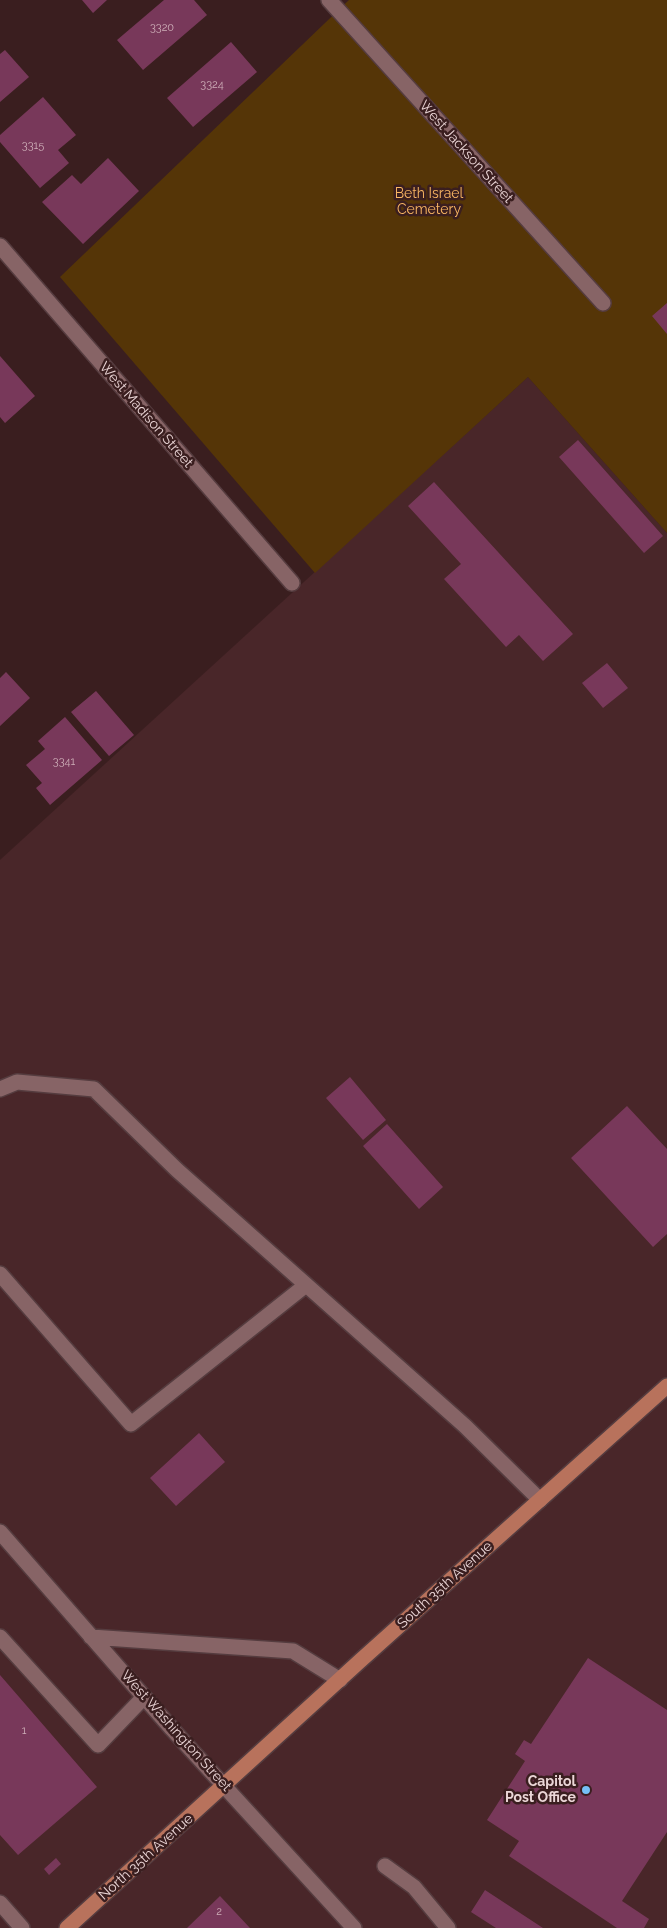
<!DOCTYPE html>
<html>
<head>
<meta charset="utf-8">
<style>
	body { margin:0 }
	canvas { display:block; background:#3a1e1f }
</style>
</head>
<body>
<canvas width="667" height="1928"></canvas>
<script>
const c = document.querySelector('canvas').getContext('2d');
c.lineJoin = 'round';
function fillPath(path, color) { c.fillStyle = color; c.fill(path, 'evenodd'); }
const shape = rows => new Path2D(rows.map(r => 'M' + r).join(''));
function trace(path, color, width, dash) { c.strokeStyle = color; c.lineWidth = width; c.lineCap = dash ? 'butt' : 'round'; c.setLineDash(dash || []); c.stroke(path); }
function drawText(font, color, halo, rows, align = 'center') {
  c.font = font + ' Raleway,sans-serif'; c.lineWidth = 5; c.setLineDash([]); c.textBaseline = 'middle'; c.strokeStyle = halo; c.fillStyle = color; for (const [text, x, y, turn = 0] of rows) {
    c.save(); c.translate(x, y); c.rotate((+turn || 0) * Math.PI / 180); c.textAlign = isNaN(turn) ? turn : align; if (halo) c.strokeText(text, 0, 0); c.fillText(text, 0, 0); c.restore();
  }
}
const built = shape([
	[528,377,667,533,667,1928,0,1928,0,860]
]);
const green = shape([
	[349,0,667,0,667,533,528,377,315,573,60,277]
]);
const building = shape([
	[82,0,107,0,93,13],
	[164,0,194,0,207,15,143,70,117,40],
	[231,42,257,72,193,127,167,98],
	[5,50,29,77,0,102,0,54],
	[43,97,76,135,58,150,69,163,40,188,0,142,0,135],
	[108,158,139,191,83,244,42,202,72,175,81,184],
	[667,303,667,334,652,316],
	[0,356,35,396,5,423,0,417],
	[578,440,663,536,644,553,559,457],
	[434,482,573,634,543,661,519,635,506,647,444,579,461,564,408,506],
	[607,663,628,688,603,708,582,683],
	[6,672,30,698,0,726,0,678],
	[96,691,134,735,109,756,71,712],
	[65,717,102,760,50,805,36,788,42,783,26,765,45,749,38,741],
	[350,1077,386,1120,363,1140,326,1098],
	[627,1106,667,1149,667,1234,653,1247,571,1158],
	[387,1124,443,1187,419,1209,363,1146],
	[199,1433,225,1462,176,1506,150,1478],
	[588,1658,667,1710,667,1832,622,1901,649,1919,644,1928,617,1928,509,1856,519,1841,487,1820,525,1761,515,1754,524,1740,531,1744],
	[0,1675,97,1787,18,1855,0,1835],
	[56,1858,61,1864,49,1875,44,1869],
	[485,1890,543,1928,496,1928,471,1912],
	[220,1896,250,1928,187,1928]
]);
const minor = shape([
	[329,0,603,303],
	[0,246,292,583],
	[0,1089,17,1082,94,1089,177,1170,465,1426,540,1500],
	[0,1274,131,1424,306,1285],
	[0,1532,172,1729,354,1928],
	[0,1637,98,1745,144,1697],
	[91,1637,293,1651,340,1680],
	[385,1866,414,1887,448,1928],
	[0,1903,22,1928]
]);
const major = shape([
	[67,1928,361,1660,667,1386]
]);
const markers = [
	[586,1790,5,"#75c0f6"]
];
const numberNames = [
	["3320",162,28],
	["3324",212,85],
	["3315",33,146],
	["3341",64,762],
	["1",24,1731],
	["2",219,1912]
];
const streetNames = [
	["West Jackson Street",466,152,48],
	["West Madison Street",146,415,49],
	["South 35th Avenue",445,1585,-42],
	["West Washington Street",176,1731,48],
	["North 35th Avenue",146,1857,-42]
];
const parkNames = [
	["Beth Israel",429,194],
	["Cemetery",429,210]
];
const poiNames = [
	["Capitol",576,1782],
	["Post Office",576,1798]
];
fillPath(built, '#492629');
fillPath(green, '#553507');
fillPath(building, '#78385a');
trace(minor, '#553c3f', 18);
trace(major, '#553c3f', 18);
trace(minor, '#876466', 15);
trace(major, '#b8725c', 15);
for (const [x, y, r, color] of markers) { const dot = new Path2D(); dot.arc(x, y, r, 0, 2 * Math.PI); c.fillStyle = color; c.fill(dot); trace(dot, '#3a1e1f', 2); }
drawText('11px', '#ceaeb8', null, numberNames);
drawText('14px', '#ebd6d7', '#3a1e1f', streetNames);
drawText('14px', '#fbb763', '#3a1e1f', parkNames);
drawText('bold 14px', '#ebd6d7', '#3a1e1f', poiNames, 'right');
</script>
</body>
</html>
